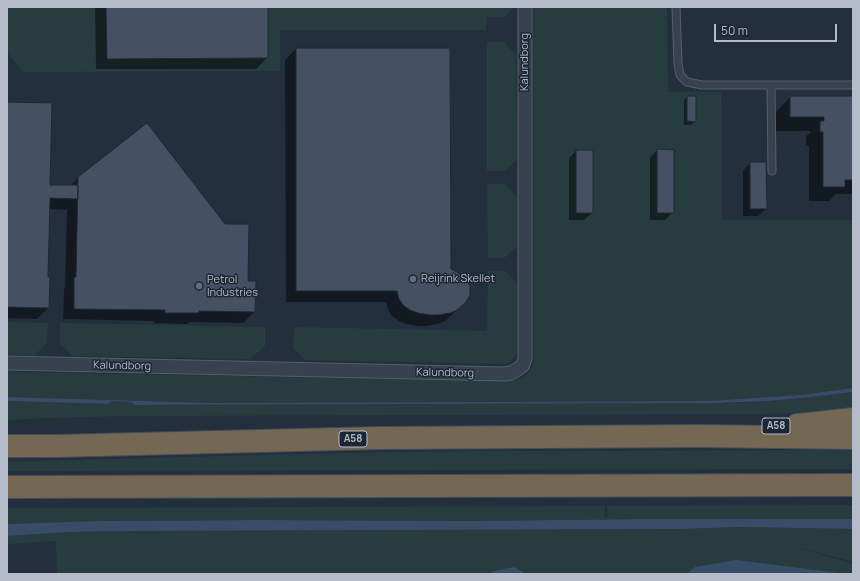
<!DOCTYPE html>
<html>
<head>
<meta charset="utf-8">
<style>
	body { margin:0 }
	#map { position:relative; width:860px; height:581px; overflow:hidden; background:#242f3e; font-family:Manrope,sans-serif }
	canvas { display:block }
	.frame { position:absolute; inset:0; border:8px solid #b4bcc9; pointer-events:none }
	.scale { position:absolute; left:714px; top:24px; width:123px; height:18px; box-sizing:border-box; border:2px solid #b4bcc9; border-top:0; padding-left:5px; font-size:12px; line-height:14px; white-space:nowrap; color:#b4bcc9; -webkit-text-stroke:3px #1d2633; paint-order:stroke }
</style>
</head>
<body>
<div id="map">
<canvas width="860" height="581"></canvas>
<div class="frame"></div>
<div class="scale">50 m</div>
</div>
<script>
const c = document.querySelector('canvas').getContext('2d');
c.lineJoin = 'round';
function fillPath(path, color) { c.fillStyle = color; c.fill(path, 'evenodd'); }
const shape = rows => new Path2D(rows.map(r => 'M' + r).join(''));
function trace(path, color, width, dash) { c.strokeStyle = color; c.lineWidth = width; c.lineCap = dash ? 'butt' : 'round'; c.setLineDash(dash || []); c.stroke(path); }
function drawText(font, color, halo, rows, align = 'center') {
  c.font = font + ' Manrope,sans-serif'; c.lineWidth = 3; c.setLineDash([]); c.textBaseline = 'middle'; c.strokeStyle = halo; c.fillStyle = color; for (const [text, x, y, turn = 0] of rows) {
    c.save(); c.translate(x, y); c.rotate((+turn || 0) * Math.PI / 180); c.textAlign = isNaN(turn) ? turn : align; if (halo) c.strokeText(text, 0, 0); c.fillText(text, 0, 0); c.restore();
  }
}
const green = shape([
	[7,7,514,7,504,17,487,17,486,30,280,30,280,71,23,72,7,52],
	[533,7,667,7,668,92,721,92,722,220,853,220,853,388,800,395,709,401,213,403,7,397,7,372,511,381,520,379,524,377,530,370,533,366,534,357],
	[487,42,504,42,516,55,517,158,516,160,505,171,487,171],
	[487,184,505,184,517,197,517,246,504,258,488,258],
	[488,271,505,271,517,283,517,351,516,355,511,361,505,364,306,360,305,360,293,348,294,327,487,331],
	[7,322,48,323,47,343,34,356,7,355],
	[60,323,265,327,265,346,250,359,73,356,60,344],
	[853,392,853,408,806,413,759,414,124,416,49,418,7,420,7,401,108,404,111,401,131,402,134,405,717,403,743,403,794,399],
	[853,450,853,469,7,471,7,462,293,454,467,451],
	[853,505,853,519,645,519,467,521,209,520,97,521,7,524,7,508,605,506,605,517,608,516,608,514,607,514,607,506],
	[739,527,853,529,853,562,790,545,853,564,853,574,843,574,832,572,695,567,686,574,527,574,514,567,485,574,57,574,56,541,7,544,7,536,69,532,133,531,682,529]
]);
const water = shape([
	[853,388,853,392,812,397,769,401,717,403,134,405,131,402,111,401,108,404,7,401,7,397,213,403,709,401,800,395],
	[645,519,853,519,853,529,739,527,682,529,133,531,69,532,7,536,7,524,97,521,260,520,467,521],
	[736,560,832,572,843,574,686,574,695,567],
	[514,567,527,574,485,574,498,570]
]);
const shadow = shape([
	[95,7,267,7,267,58,256,69,96,69],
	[296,49,450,270,466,301,445,321,438,324,426,326,418,326,406,324,399,321,392,316,388,310,386,302,286,302,285,60],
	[688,97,695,121,691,125,684,125,684,100],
	[790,97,853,97,853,194,836,194,829,201,809,201,809,146,806,146,806,136,810,133,810,131,776,131,776,112],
	[7,103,49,186,70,186,78,178,247,282,254,312,243,323,190,322,187,324,154,323,154,321,63,319,64,289,65,288,67,210,49,209,47,278,48,308,37,319,7,318],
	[657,150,673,212,665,220,650,220,650,158],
	[576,151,592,151,592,213,584,220,569,220,569,158],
	[750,163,765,163,766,209,758,216,743,216,743,171]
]);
const building = shape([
	[106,7,268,7,268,58,107,59,106,7],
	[296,48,450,48,451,269,460,274,466,279,470,286,470,295,466,302,457,310,450,313,438,315,430,315,418,313,410,310,403,305,399,299,397,291,296,291,296,48],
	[687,96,696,96,696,122,687,121,687,96],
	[790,96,853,96,853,180,845,180,845,187,823,187,823,132,820,132,820,121,824,121,824,117,790,117,790,96],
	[7,102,52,103,50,185,78,185,78,199,50,198,48,277,50,277,49,308,7,307,7,102],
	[147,123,225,224,249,224,248,281,256,281,255,312,199,311,199,313,165,313,165,310,74,309,74,277,76,277,78,177,147,123],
	[657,149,674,150,674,213,657,213,657,149],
	[576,150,593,150,593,213,576,213,576,150],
	[750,162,766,162,767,209,750,209,750,162]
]);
const service = shape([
	[676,7,678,64,680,75,687,82,702,85,853,85],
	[771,85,772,171]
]);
const minor = shape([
	[7,363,504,374,511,373,518,369,523,365,525,358,525,7]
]);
const motorway = shape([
	[797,425,817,423,853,419],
	[7,446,56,446,379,438,699,436,853,438],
	[7,487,853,485]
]);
const markers = [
	[413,279,4,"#5c6f8a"],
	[199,286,4,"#5c6f8a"]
];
const shields = [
	[776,426,28],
	[353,439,28]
];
const shieldNames = [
	["A58",776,426],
	["A58",353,439]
];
const streetNames = [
	["Kalundborg",525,62,-90],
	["Kalundborg",122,366,1],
	["Kalundborg",445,373,1]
];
const poiNames = [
	["Reijrink Skellet",421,279],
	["Petrol",207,280],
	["Industries",207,293]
];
fillPath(green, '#263c3f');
fillPath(water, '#394c67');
fillPath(shadow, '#0007');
fillPath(building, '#455162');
trace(building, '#1f2835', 1);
trace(service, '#565f6c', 9);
trace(minor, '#565f6c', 15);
trace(motorway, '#434c59', 24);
trace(service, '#38414e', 7);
trace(minor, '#38414e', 13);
trace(motorway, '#746855', 22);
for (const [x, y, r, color] of markers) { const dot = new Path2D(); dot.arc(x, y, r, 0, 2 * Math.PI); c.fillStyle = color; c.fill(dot); trace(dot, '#1d2633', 1.5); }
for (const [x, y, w] of shields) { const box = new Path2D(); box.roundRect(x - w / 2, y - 8, w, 16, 3); c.fillStyle = '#1d2633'; c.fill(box); trace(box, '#b4bcc9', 1); }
drawText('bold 10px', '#b4bcc9', null, shieldNames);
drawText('11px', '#b4bcc9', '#1d2633', streetNames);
drawText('11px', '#b4bcc9', '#1d2633', poiNames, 'left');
</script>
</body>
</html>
